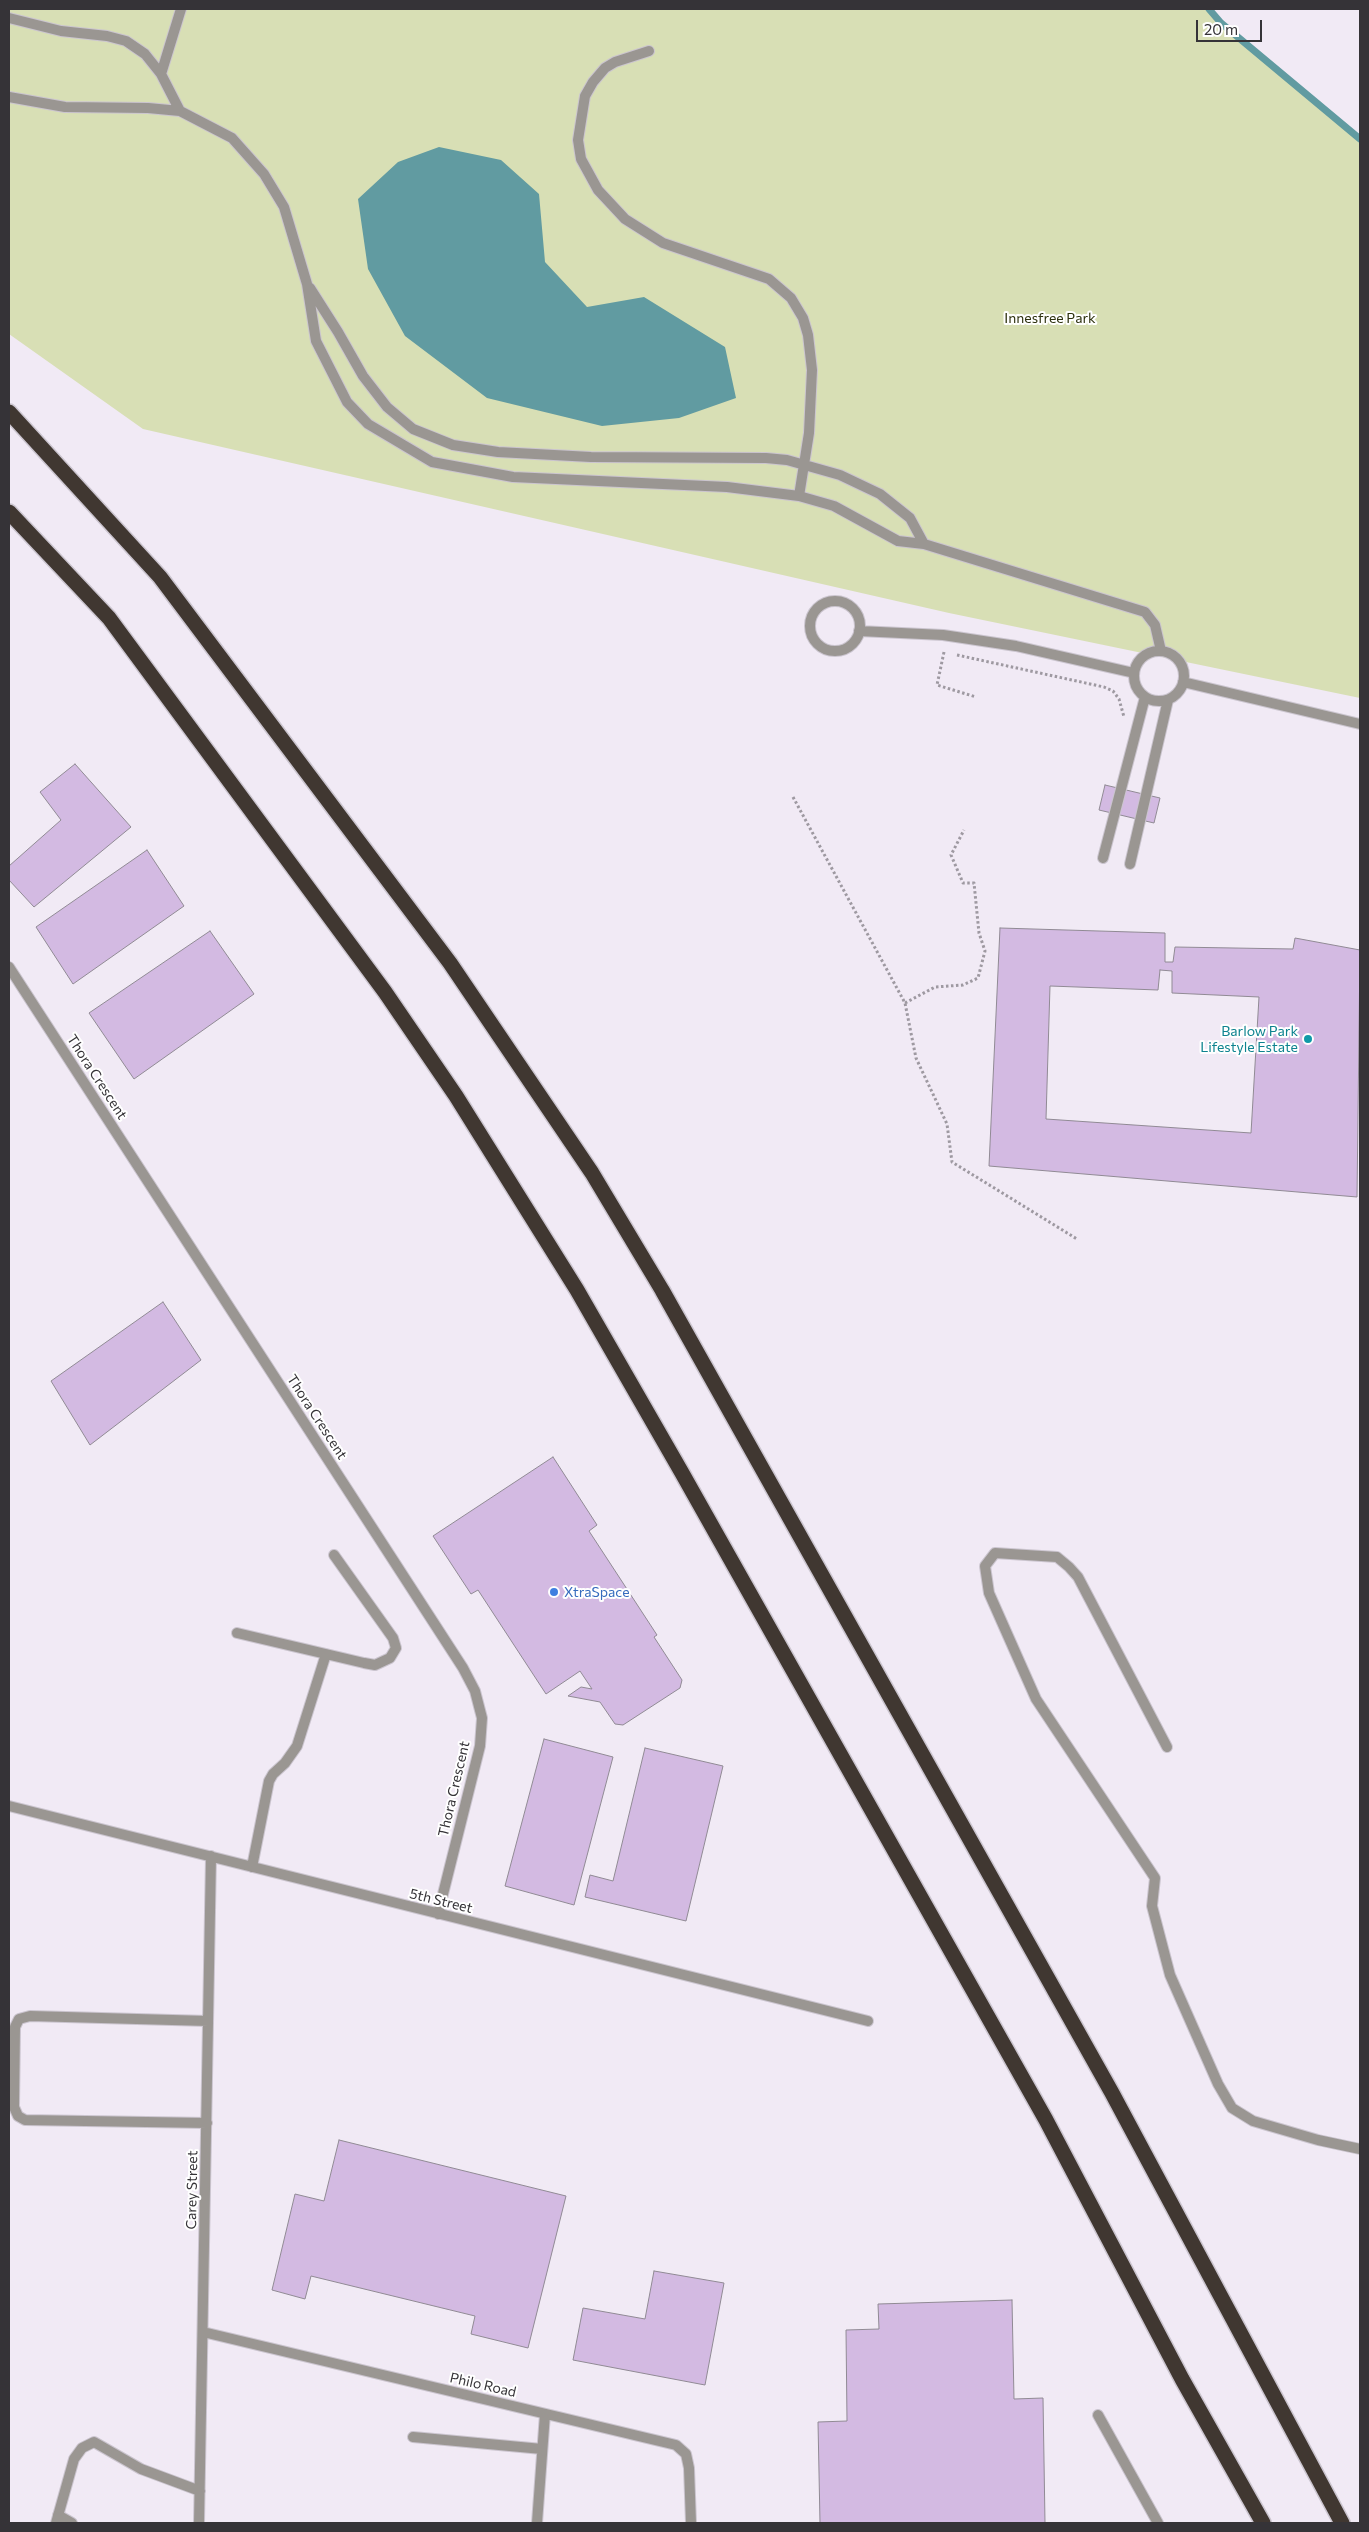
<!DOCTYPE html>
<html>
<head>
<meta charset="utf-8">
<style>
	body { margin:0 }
	#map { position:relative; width:1369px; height:2532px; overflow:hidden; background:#f1eaf5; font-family:Commissioner,sans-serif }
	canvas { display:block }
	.frame { position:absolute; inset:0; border:10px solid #353337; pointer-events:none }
	.scale { position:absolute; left:1196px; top:20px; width:66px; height:22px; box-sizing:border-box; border:2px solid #353337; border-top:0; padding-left:6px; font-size:15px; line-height:18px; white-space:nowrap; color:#353337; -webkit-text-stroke:4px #fff; paint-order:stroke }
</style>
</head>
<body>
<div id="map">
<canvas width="1369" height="2532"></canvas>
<div class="frame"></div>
<div class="scale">20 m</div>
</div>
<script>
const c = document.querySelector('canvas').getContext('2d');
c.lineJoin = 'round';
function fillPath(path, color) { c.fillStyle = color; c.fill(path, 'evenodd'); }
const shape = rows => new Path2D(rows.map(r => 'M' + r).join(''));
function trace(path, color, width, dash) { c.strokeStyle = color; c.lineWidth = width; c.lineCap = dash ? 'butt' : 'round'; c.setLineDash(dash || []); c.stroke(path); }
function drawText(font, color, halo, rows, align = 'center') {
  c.font = font + ' Commissioner,sans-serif'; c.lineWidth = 4; c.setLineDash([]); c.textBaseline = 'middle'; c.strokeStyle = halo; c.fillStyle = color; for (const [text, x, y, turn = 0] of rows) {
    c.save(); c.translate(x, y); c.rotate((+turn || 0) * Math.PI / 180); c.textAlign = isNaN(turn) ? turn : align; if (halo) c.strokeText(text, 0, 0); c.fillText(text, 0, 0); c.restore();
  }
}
const green = shape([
	[9,9,1209,9,1221,23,1360,139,1360,698,949,613,143,429,9,334]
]);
const water = shape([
	[439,147,501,160,539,194,545,262,587,307,644,297,725,347,736,398,679,418,602,426,487,398,405,336,368,269,358,199,398,162]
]);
const stream = shape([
	[1209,9,1221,23,1360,139]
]);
const building = shape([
	[75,764,131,827,34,907,9,880,9,866,61,820,40,792,75,764],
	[1105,785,1160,798,1154,823,1099,810,1105,785],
	[147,850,184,906,73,984,36,927,147,850],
	[1000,928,1165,933,1165,962,1173,962,1175,947,1293,949,1295,938,1360,950,1357,1197,989,1166,1000,928],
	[1160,970,1172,971,1172,993,1259,997,1251,1133,1046,1119,1050,986,1158,990,1160,970],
	[210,931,254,994,134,1079,89,1013,210,931],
	[163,1302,201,1360,90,1445,51,1381,163,1302],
	[553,1457,597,1525,589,1531,657,1635,654,1637,682,1680,680,1688,623,1725,615,1724,600,1702,568,1696,581,1687,592,1689,580,1671,546,1694,478,1590,471,1594,433,1536,553,1457],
	[544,1739,613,1757,574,1905,505,1886,544,1739],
	[645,1748,723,1766,686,1921,585,1897,590,1875,613,1881,645,1748],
	[339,2140,566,2196,528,2348,471,2334,475,2316,311,2276,305,2299,272,2290,295,2194,324,2201,339,2140],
	[654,2271,724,2283,705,2385,573,2360,583,2308,645,2319,654,2271],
	[1012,2300,1014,2399,1043,2398,1045,2523,820,2523,818,2422,847,2421,846,2330,879,2329,878,2304,1012,2300]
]);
const path = shape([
	[944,652,937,685,976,697],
	[957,655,1104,687,1113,691,1119,699,1124,717],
	[793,797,905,1003,916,1058,947,1124,952,1162,1077,1239],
	[905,1003,935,987,963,985,978,978,985,951,979,933,974,883,963,883,951,855,964,830]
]);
const service = shape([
	[9,18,61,31,107,36,126,41,145,54,161,74,180,111],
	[649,51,615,62,605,68,593,82,585,96,578,140,581,159,598,190,625,219,663,243,769,279,791,298,803,318,808,335,812,370,809,433,799,496],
	[161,74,181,9],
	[9,97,65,107,148,108,180,111,232,138,264,174,284,207,307,284,316,341,347,402,368,424,432,462,513,477,727,487,799,496,834,506,898,541,924,544,1145,612,1155,625,1161,651],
	[310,288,338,332,363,376,387,407,413,429,453,445,498,452,591,457,766,458,787,460,840,475,880,494,910,518,924,544],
	'810 626a25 25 0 1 1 50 0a25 25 0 1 1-50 0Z',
	[859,631,943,635,1016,646,1134,673],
	'1134 676a25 25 0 1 1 50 0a25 25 0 1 1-50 0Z',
	[1183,682,1360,724],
	[1103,858,1145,697],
	[1130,864,1168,700],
	[9,967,463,1668,475,1691,482,1718,480,1746,438,1914],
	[237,1633,364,1663,375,1665,390,1658,396,1648,393,1638,334,1555],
	[1167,1747,1078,1577,1069,1567,1057,1557,995,1553,985,1566,989,1593,1036,1699,1155,1878,1152,1906,1170,1975,1218,2084,1232,2108,1253,2121,1318,2140,1360,2149],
	[9,1806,868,2021],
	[252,1867,269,1781,273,1774,285,1763,297,1746,326,1654],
	[207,2123,25,2120,18,2116,14,2107,15,2027,19,2019,30,2016,208,2021],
	[203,2332,676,2445,686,2454,689,2468,691,2523],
	[1098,2415,1158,2523],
	[413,2437,542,2449],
	[58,2515,72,2523],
	[56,2523,74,2459,82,2448,94,2442,141,2469,200,2491],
	[199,2523,211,1856],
	[537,2523,545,2414]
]);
const motorway = shape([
	[9,412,160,577,450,963,592,1173,662,1290,1112,2093,1342,2523],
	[9,512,109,618,385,992,456,1096,577,1290,682,1473,1046,2120,1182,2379,1263,2523]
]);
const markers = [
	[1308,1039,5,"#0f9aa8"],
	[554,1592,5,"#3f7fe0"]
];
const parkNames = [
	["Innesfree Park",1050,318]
];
const cultureNames = [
	["Barlow Park",1298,1031],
	["Lifestyle Estate",1298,1047]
];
const streetNames = [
	["Thora Crescent",97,1077,57],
	["Thora Crescent",317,1417,57],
	["Thora Crescent",454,1789,-77],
	["5th Street",441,1901,14],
	["Carey Street",192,2190,-89],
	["Philo Road",483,2385,13]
];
const shopNames = [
	["XtraSpace",564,1592]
];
fillPath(green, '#d8dfb5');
fillPath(water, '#619ba1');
trace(stream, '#619ba1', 7);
fillPath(building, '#d3bae2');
trace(building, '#908a94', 1);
trace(service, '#cbc5cf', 12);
trace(motorway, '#cbc5cf', 18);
trace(path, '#9e99a1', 3, [2.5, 2.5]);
trace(service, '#9a9692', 10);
trace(motorway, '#403731', 15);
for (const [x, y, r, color] of markers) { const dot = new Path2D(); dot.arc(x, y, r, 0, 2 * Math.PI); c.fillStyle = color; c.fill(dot); trace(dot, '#fff', 2); }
drawText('14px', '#2c300d', '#fff', parkNames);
drawText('14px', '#0d838f', '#fff', cultureNames, 'right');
drawText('14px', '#353337', '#fff', streetNames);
drawText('14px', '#366cbe', '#fff', shopNames, 'left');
</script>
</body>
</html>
